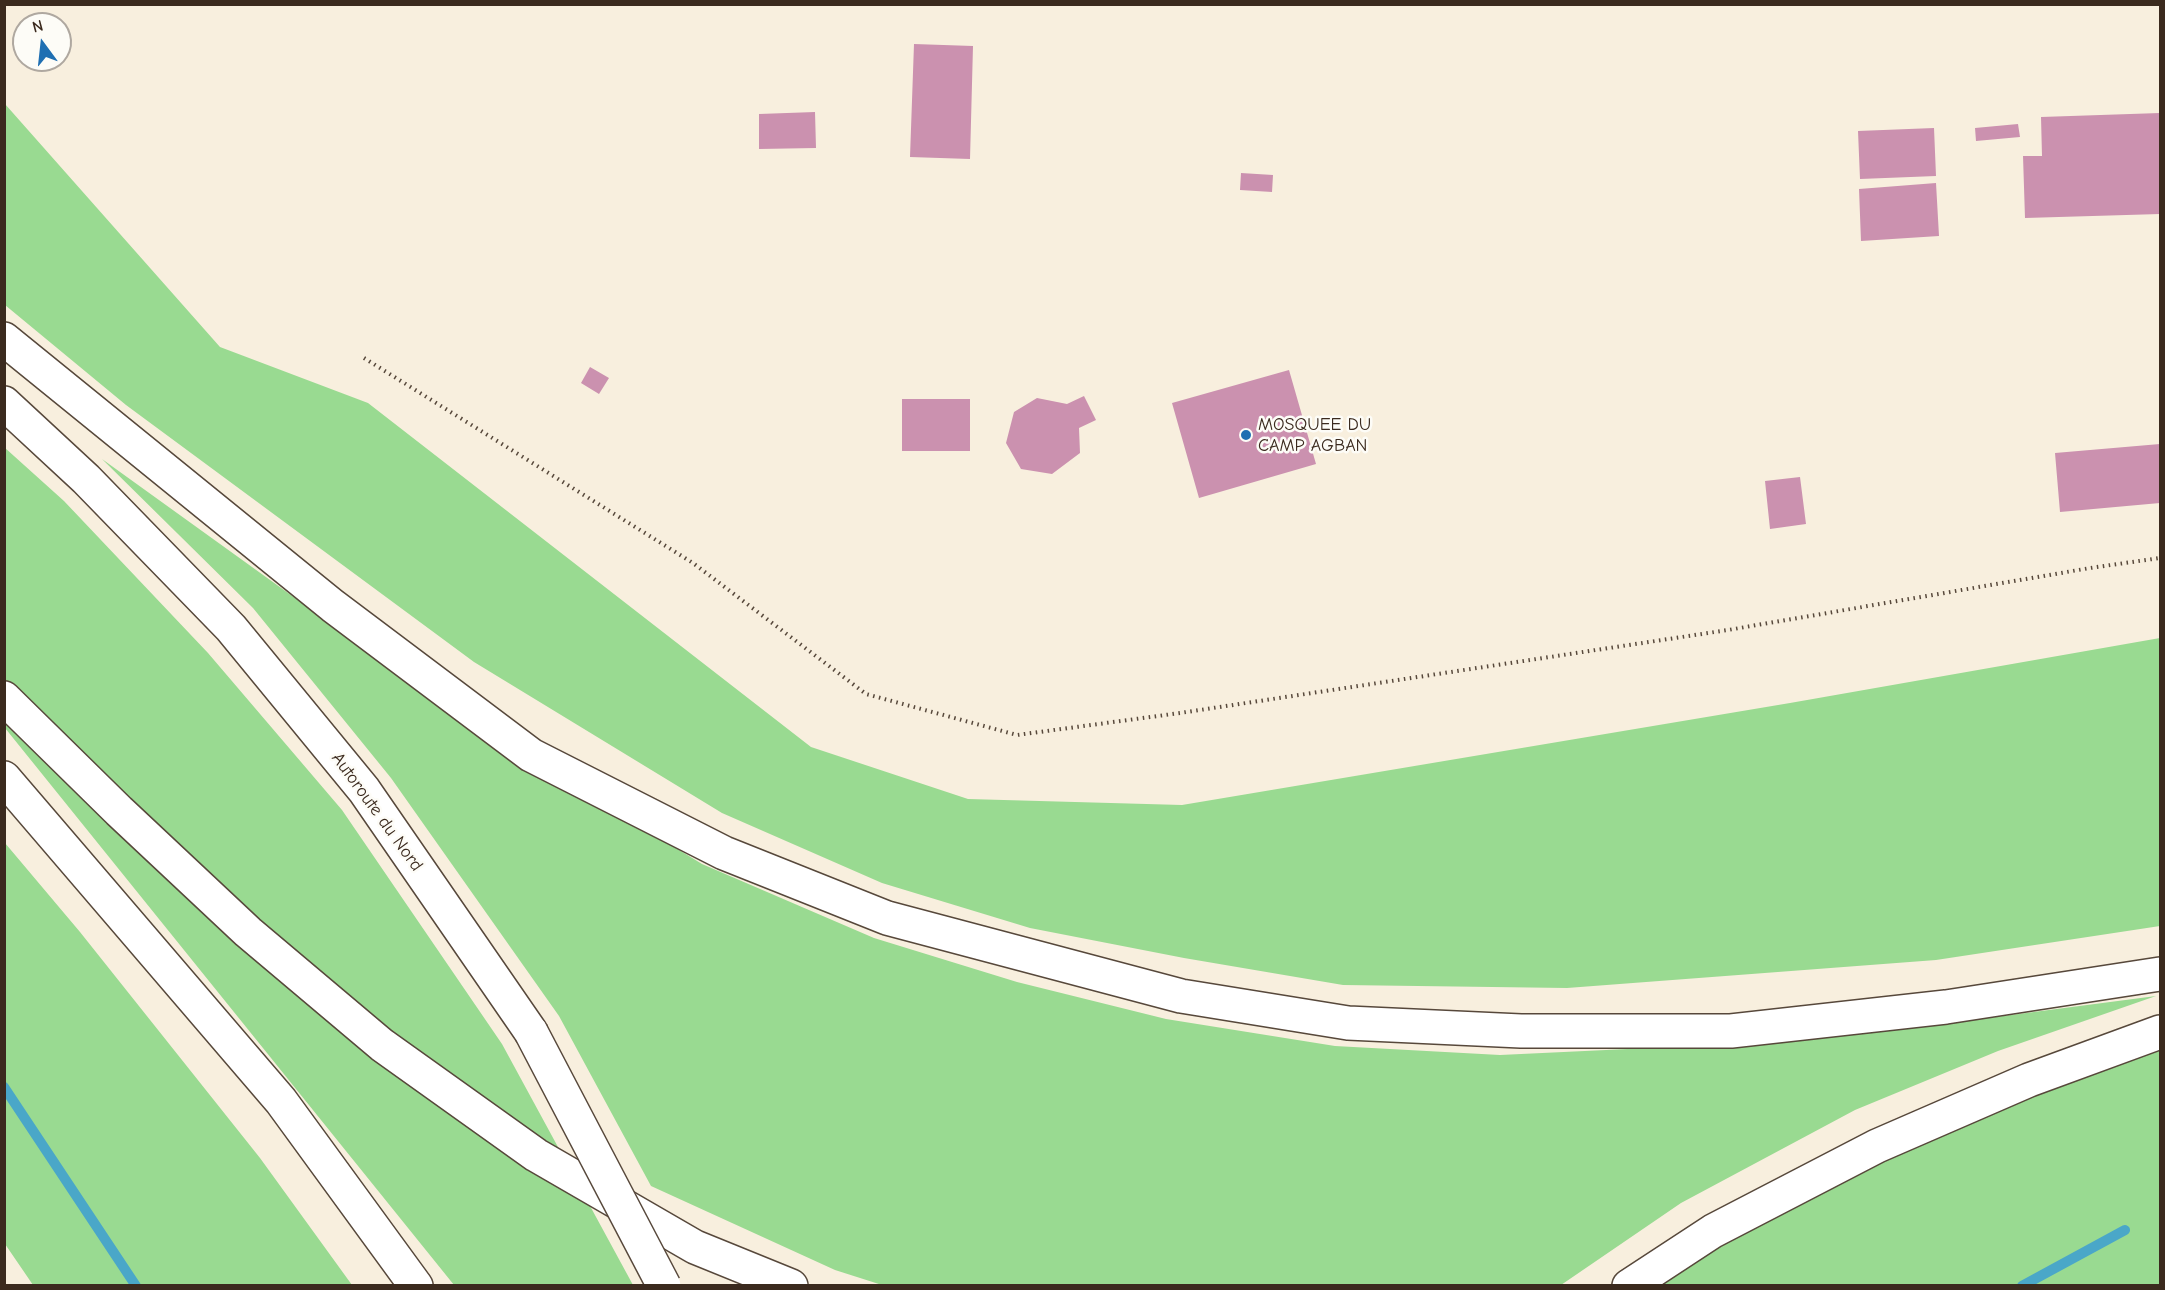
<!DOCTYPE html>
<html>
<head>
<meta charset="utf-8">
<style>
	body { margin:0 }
	#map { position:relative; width:2165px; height:1290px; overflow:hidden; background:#f8efde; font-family:"Comic Neue",sans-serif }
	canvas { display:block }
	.frame { position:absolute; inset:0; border:6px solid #3b2a1e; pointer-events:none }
	.north { position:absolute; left:12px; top:12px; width:60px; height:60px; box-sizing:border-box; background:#fdfcf7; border:2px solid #afa8a0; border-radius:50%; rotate:345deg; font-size:16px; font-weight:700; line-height:24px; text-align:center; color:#3b2a1e }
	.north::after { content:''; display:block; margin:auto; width:21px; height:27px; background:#1f6fb2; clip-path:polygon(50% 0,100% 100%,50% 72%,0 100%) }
</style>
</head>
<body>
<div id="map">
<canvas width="2165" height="1290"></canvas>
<div class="frame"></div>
<div class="north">N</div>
</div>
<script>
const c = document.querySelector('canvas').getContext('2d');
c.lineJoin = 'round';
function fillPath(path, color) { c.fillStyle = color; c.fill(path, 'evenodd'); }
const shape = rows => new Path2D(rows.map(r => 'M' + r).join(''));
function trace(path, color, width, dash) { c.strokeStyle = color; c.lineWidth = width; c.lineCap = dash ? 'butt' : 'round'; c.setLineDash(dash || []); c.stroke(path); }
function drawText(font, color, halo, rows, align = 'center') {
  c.font = font + ' "Comic Neue",sans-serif'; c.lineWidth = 5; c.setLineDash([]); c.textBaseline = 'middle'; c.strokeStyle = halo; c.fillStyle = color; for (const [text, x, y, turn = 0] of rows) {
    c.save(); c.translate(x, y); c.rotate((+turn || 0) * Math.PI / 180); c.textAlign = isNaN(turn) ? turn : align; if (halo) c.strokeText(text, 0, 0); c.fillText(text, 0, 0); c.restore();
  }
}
const green = shape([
	[5,104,220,347,368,403,811,747,968,799,1182,805,1790,703,2160,638,2160,926,1936,960,1567,988,1343,985,1184,958,1030,928,882,883,722,813,474,662,126,405,5,305],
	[4,447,64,501,208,653,342,810,502,1044,633,1285,454,1285,5,728],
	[102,459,452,711,702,864,874,938,1017,982,1166,1019,1335,1046,1500,1055,1712,1045,1942,1024,2156,996,1998,1051,1855,1110,1681,1203,1561,1285,882,1285,835,1270,651,1186,559,1016,391,778,253,608],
	[5,843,80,932,260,1158,352,1285,33,1285,5,1244],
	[2160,1050,2160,1285,1661,1286,1717,1248,1885,1159,2025,1098]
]);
const stream = shape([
	[4,1087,136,1286],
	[2022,1286,2125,1230]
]);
const building = shape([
	[914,44,973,46,970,159,910,157],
	[815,112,816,148,759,149,759,114],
	[2160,113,2160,214,2025,218,2023,156,2042,156,2041,117],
	[2018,124,2020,137,1976,141,1975,128],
	[1934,128,1936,176,1860,179,1858,131],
	[1241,173,1273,175,1272,192,1240,190],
	[1936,183,1939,236,1861,241,1859,189],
	[590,367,609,378,599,394,581,383],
	[1289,370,1316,464,1199,498,1172,403],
	[1084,396,1096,420,1079,428,1080,453,1052,474,1021,469,1006,443,1014,412,1037,398,1067,404],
	[902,399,970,399,970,451,902,451],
	[2160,444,2160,503,2060,512,2055,453],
	[1800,477,1806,524,1770,529,1765,481]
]);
const path = shape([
	[364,358,693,563,866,694,1017,735,1180,713,1728,630,2090,568,2160,558]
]);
const highway = shape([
	[4,339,333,606,531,755,724,853,887,918,1181,996,1348,1023,1521,1031,1731,1031,1946,1007,2160,974],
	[4,403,86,479,231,628,364,790,531,1032],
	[4,698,119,811,248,932,382,1045,536,1155,695,1247,791,1286],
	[4,778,281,1101,416,1286],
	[1629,1286,1713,1231,1877,1146,2029,1080,2160,1032]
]);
const highwayBridge = shape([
	[531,1032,664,1286]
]);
const markers = [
	[1246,435,6,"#1f6fb2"]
];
const poiNames = [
	["MOSQUEE DU",1258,425],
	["CAMP AGBAN",1258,446]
];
const streetNames = [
	["Autoroute du Nord",377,812,54]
];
fillPath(green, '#99da91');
trace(stream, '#4aa7c8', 10);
fillPath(building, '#cb91af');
trace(highway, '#57483b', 36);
trace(path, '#57483b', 4, [1.5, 4.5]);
trace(highway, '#fff', 33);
trace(highwayBridge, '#57483b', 36, []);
trace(highwayBridge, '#fff', 33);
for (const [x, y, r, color] of markers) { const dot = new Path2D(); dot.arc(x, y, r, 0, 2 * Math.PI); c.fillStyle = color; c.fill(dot); trace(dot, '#fdfcf7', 2); }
drawText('18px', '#3b2a1e', '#fdfcf7', poiNames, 'left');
drawText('18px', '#3b2a1e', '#fdfcf7', streetNames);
</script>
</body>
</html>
